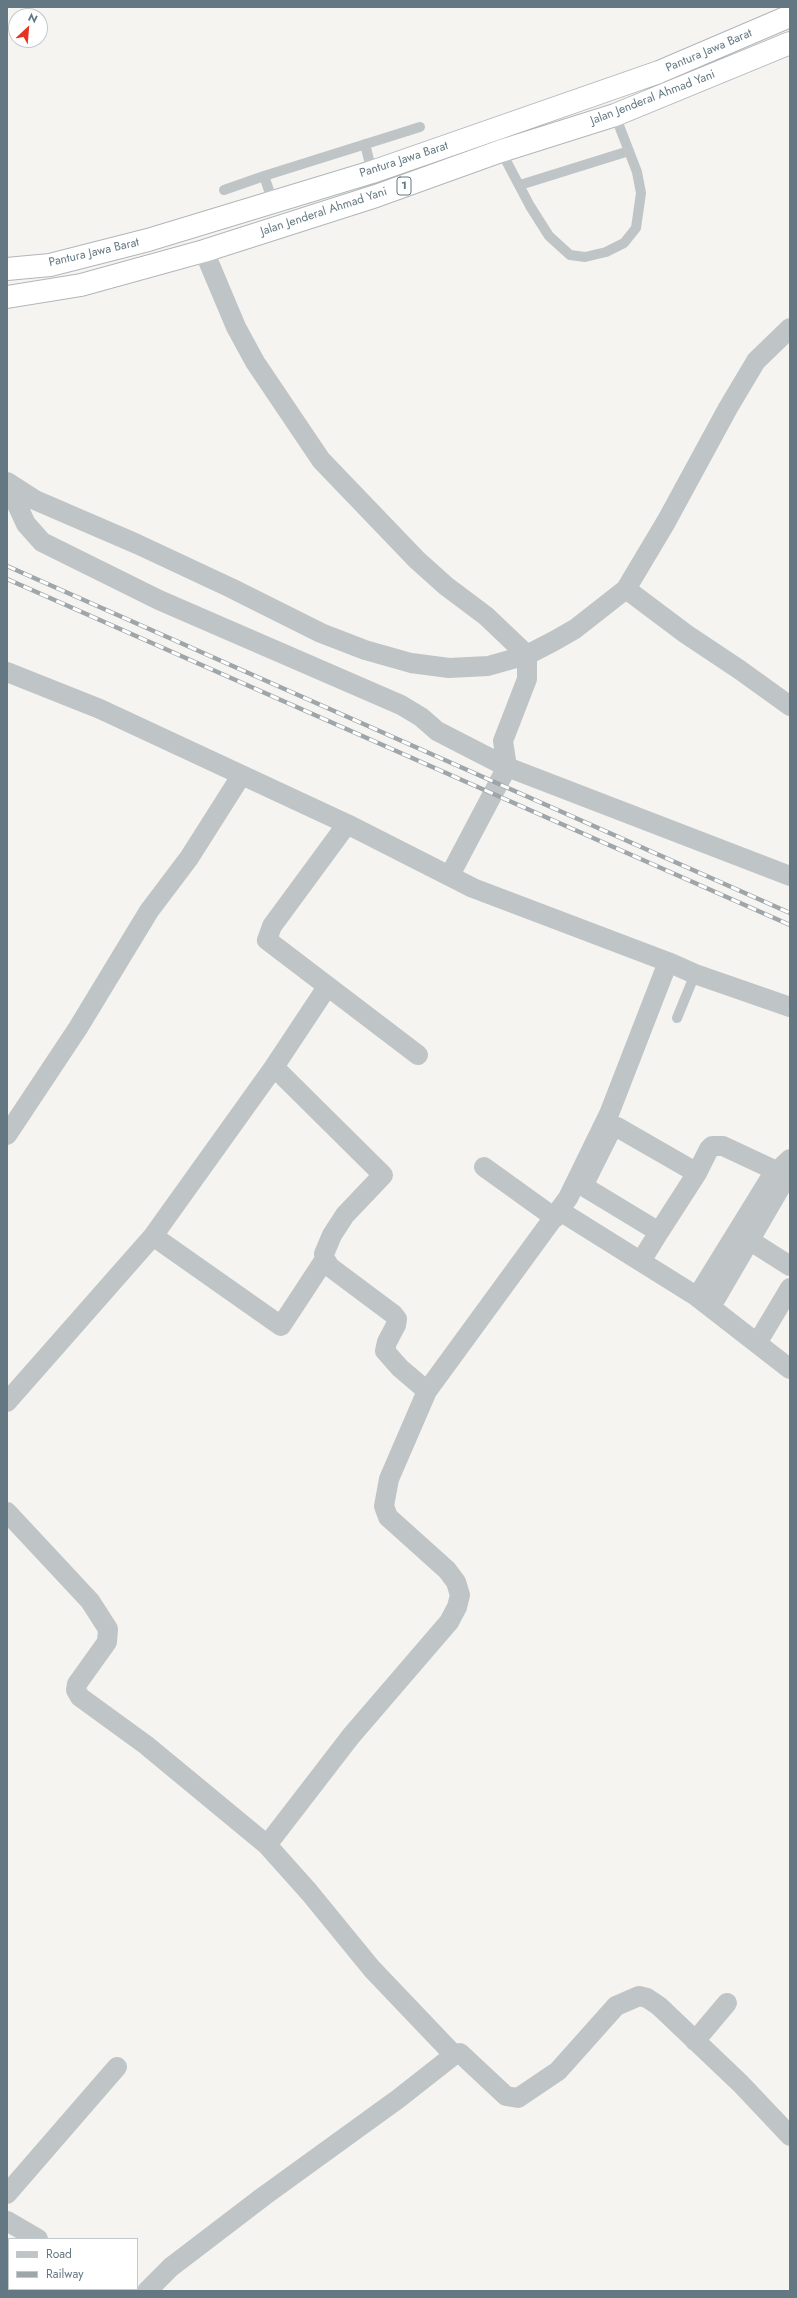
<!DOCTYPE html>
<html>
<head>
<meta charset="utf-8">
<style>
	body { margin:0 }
	#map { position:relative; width:797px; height:2298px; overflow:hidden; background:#f5f4f0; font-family:Jost,sans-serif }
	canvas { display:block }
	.frame { position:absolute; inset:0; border:8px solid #637882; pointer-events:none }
	.legend { position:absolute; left:8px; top:2238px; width:130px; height:52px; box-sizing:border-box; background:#fff; border:1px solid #c1c9cd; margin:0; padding:5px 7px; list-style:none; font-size:12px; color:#637882 }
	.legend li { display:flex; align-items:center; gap:8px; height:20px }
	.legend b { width:20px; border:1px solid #c1c9cd }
	.north { position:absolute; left:8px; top:8px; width:40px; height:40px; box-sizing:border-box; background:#fff; border:1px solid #c1c9cd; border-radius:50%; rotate:26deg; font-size:11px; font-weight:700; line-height:16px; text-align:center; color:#637882 }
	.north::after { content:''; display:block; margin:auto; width:14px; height:18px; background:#e6351f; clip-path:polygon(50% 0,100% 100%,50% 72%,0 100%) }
</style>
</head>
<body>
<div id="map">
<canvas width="797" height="2298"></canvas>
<div class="frame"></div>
<ul class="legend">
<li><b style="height:5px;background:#bfc4c6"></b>Road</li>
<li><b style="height:5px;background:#9ea6aa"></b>Railway</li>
</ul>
<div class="north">N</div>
</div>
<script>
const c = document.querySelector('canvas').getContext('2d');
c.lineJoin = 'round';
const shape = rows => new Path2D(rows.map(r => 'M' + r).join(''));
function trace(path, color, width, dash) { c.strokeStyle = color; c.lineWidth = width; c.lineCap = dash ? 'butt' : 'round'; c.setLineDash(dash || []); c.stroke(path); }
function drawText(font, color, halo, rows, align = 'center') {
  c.font = font + ' Jost,sans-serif'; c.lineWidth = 4; c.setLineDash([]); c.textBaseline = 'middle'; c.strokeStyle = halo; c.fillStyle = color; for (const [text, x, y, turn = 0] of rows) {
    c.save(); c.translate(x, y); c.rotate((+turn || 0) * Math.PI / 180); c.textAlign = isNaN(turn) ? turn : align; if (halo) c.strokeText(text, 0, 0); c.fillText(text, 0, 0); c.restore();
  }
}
const service = shape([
	[365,144,372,172],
	[501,151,530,206,549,236,570,255,585,257,606,252,624,243,636,228,641,193,637,172,615,115],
	[520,185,629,151],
	[224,190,264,176],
	[273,202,264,176,420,127],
	[677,1018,695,974]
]);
const minor = shape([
	[204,251,236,327,255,362,321,460,417,560,446,586,486,616,527,655,527,679,503,741,507,767,450,875],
	[7,482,35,500,137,544,231,588,321,633,365,650,411,663,449,668,488,666,527,655,554,641,575,629,626,589,666,522,728,408,756,361,790,328],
	[7,483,26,524,42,542,159,600,401,705,421,717,437,731,507,767,790,876],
	[626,589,686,634,740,670,790,706],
	[7,672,100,709,347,824,473,888,668,962,695,974,790,1007],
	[347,824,272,926,267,940,418,1055],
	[274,1067,327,987],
	[7,1135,78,1028,149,911,189,858,241,776],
	[786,1164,783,1183,716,1298,712,1298,700,1292,771,1177,790,1159],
	[484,1167,555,1218],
	[697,1173,617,1127,611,1130,583,1186,659,1232,697,1173,709,1149,712,1146,723,1146,785,1175],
	[560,1211,696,1296,790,1369],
	[153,1236,281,1326,325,1259],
	[749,1240,790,1266],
	[646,1253,659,1232],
	[762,1335,790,1288],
	[7,1402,153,1236,274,1067,383,1175,345,1215,332,1235,324,1254,325,1259,330,1267,393,1314,397,1319,396,1325,387,1342,385,1351,400,1368,427,1391],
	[7,1512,90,1601,108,1629,107,1642,77,1684,76,1690,80,1697,146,1745,267,1845,309,1892,372,1969,454,2055],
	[267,1845,351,1736,449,1622,457,1607,460,1595,456,1582,447,1570,388,1517,384,1506,389,1479,427,1391,568,1198,609,1114,668,962],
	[695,2041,727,2003],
	[7,2194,117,2067],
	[7,2221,38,2239],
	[116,2289,120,2291],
	[147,2291,171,2267,264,2196,398,2099,454,2055,460,2053,506,2096,518,2098,558,2071,616,2006,639,1996,647,1998,659,2006,741,2084,790,2136]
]);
const trunk = shape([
	[7,269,50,265,148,240,372,172,659,72,790,16],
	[7,297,81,285,204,251,376,196,501,151,615,115,790,43]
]);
const rail = shape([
	[7,566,790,913],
	[7,579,790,925]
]);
const shields = [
	[404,186,14]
];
const shieldNames = [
	["1",404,186]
];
const streetNames = [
	["Pantura Jawa Barat",709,51,-23],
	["Jalan Jenderal Ahmad Yani",653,98,-21],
	["Pantura Jawa Barat",404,160,-18],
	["Jalan Jenderal Ahmad Yani",324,212,-18],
	["Pantura Jawa Barat",94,253,-13]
];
trace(trunk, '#b2b6b9', 24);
trace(service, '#bfc4c6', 10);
trace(minor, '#bfc4c6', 20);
trace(trunk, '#fff', 22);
trace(rail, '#9ea6aa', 4.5);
trace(rail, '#fff', 3, [9]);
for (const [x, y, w] of shields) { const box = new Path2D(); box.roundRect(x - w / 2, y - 9, w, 18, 3); c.fillStyle = '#fff'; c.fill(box); trace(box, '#637882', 1); }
drawText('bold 11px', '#637882', null, shieldNames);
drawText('12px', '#637882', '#fff', streetNames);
</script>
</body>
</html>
